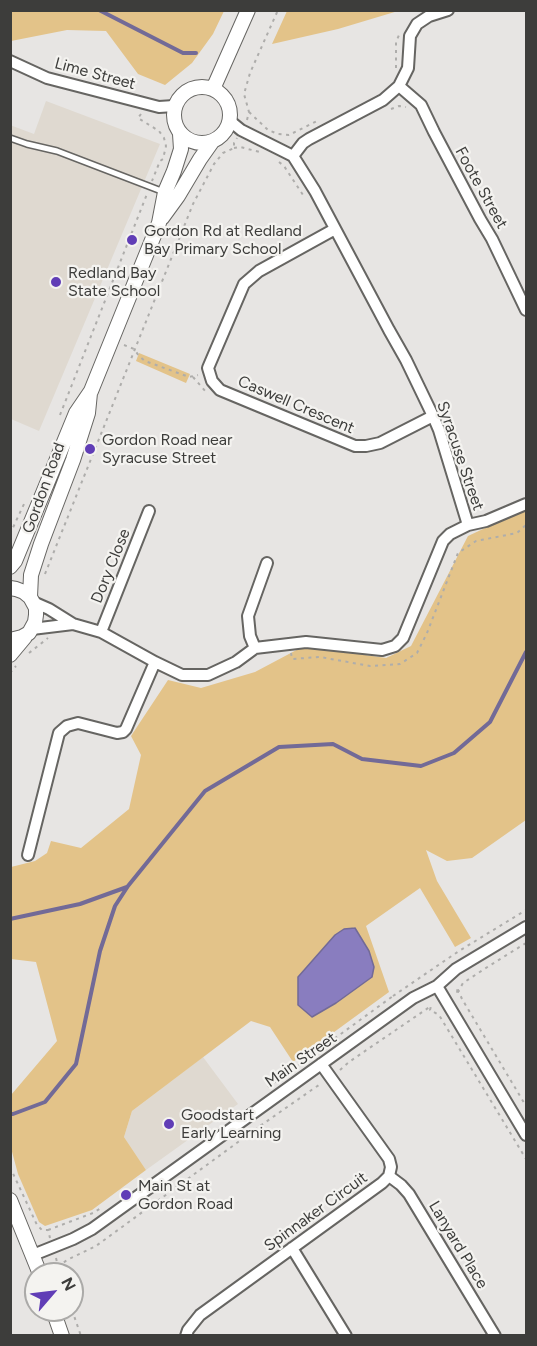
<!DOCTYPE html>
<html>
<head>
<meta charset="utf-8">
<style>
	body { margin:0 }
	#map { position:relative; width:537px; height:1346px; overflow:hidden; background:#e7e5e3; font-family:Figtree,sans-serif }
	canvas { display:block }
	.frame { position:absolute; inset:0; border:12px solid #3d3d3b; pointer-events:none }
	.north { position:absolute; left:24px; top:1262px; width:60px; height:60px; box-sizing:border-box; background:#f4f3f0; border:2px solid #abaaa8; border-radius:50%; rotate:62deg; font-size:16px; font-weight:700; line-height:24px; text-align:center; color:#3d3d3b }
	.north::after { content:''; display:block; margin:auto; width:21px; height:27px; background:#603db6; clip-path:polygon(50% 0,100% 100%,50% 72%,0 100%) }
</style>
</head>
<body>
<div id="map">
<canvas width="537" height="1346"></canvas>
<div class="frame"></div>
<div class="north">N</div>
</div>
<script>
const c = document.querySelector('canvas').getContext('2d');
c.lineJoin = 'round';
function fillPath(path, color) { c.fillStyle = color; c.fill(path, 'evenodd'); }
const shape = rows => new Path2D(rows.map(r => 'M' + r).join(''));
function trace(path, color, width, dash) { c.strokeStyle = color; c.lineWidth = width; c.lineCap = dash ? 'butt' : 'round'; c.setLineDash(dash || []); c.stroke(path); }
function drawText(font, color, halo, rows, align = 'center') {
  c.font = font + ' Figtree,sans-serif'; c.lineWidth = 4.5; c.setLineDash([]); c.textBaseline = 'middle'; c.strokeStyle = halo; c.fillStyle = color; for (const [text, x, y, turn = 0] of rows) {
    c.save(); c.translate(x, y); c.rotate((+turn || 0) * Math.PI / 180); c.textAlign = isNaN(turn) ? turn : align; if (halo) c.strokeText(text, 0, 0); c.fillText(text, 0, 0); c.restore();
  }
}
const built = shape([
	[46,101,160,144,39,431,11,419,10,125,34,134],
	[203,1057,238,1104,146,1170,124,1137,132,1111]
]);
const green = shape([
	[11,10,224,10,224,11,213,34,192,63,165,85,138,74,106,31,67,30,11,41],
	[287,11,288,10,398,11,338,29,272,44],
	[139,353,190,374,186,383,136,361],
	[526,509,526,820,472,858,447,861,426,850,437,881,471,938,455,947,420,888,366,926,389,992,293,1062,270,1027,251,1021,132,1111,124,1137,146,1170,92,1210,45,1226,39,1222,18,1174,11,1148,11,1095,57,1041,36,962,11,959,11,867,35,861,47,853,51,841,81,848,129,809,141,755,131,736,168,680,201,688,255,672,304,646,386,658,411,646,468,536]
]);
const water = shape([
	[355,928,369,951,374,967,372,977,336,1003,312,1017,298,1005,298,977,335,935,344,929,355,928]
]);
const stream = shape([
	[99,10,183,53,196,53],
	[10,919,80,904,127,887],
	[10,1114,13,1114,45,1102,76,1064,100,951,115,906,128,886,205,791,279,747,333,744,362,759,421,766,454,753,490,722,526,652]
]);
const path = shape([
	[396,68,396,42,399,35],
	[391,109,399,106,406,107],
	[249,112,268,130,278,134,289,135,319,120],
	[141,114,138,118,159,131,164,138,166,146,163,159,160,161,152,181],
	[247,120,249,112,244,94,250,73,278,10],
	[234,148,240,147,260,152],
	[279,162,284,166,305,198],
	[124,345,134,349,139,356,145,361,189,377,198,375],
	[193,377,207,393],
	[60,415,147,194],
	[10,534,24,504],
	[45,574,193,204,214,164,223,153,234,148,234,143,237,138],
	[29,653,48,638],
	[291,653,292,659,320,657,370,666,400,664,417,653,427,633,458,553,476,541,517,533,526,525],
	[10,673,16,666],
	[526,943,489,966,463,983,459,990,454,991,459,992,462,999,526,1106],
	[393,996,459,951,526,910],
	[340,1070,349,1062,431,1006,430,1010,439,1015,526,1159],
	[268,1087,393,996,394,997],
	[10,1167,37,1225,42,1230,48,1230,50,1238],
	[48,1230,93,1213,101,1208],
	[56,1258,60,1274],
	[58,1267,67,1260,96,1246,260,1126,313,1089,319,1085],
	[72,1310,81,1336]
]);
const service = shape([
	[10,138,27,144,57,151,164,192]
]);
const minor = shape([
	[10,61,47,78,159,107,174,106],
	[399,86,421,105,434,132,480,219,492,239,526,310],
	[293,156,303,143,309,139,383,100,399,86,408,68,410,36,417,24,429,16,448,10],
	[335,229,259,271,244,284,208,368,212,381,220,390,355,446,366,446,380,443,433,416],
	[468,525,486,521,526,504],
	[33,602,49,609,73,624],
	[32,629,73,624,101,632,155,662,182,675,208,675,236,662,255,648,306,642,382,650,395,646,403,638,443,541,450,534,468,525,439,430,433,416,406,360,389,330,315,191,293,156,241,130,230,121],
	[101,632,149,511],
	[255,648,250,636,248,616,267,563],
	[28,855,59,733,67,726,78,723,117,733,123,732,126,729,155,662],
	[437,986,526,1135],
	[389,1176,401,1185,409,1194,495,1336],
	[292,1248,346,1336],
	[33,1255,73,1239,92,1229,413,998,437,986,456,969,526,927],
	[186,1336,188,1330,200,1315,382,1183,389,1176,391,1167,389,1159,321,1064]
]);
const tertiary = shape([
	'174 115a28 28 0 1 1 56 0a28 28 0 1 1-56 0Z',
	[213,89,248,10],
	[162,218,178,196,200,159,212,142],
	[10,567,15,561,76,413,91,391,159,223,165,192,174,171,181,149,180,134],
	[10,588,16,589,24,592,30,597,36,608,36,615,35,622,29,633,22,637,10,640],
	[30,597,31,575,41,544,73,460,88,413,90,393],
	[10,655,25,637],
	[10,1200,40,1274],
	[53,1310,62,1336]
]);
const markers = [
	[132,240,6,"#603db6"],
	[56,282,6,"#603db6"],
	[90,449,6,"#603db6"],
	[169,1124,6,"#603db6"],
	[126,1195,6,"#603db6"]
];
const streetNames = [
	["Lime Street",95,74,15],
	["Foote Street",481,188,61],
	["Caswell Crescent",296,405,23],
	["Syracuse Street",460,456,71],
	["Gordon Road",44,488,-70],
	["Dory Close",111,566,-68],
	["Main Street",301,1060,-35],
	["Spinnaker Circuit",316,1212,-36],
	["Lanyard Place",458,1245,59]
];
const poiNames = [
	["Gordon Rd at Redland",144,231],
	["Bay Primary School",144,249],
	["Redland Bay",68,273],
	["State School",68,291],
	["Gordon Road near",102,440],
	["Syracuse Street",102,458],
	["Goodstart",181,1115],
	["Early Learning",181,1133],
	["Main St at",138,1186],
	["Gordon Road",138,1204]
];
fillPath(built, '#dfd9d0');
fillPath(green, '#e3c389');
fillPath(water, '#897dbf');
trace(water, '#726a97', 1.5);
trace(stream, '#726a97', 4);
trace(service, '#666562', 8);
trace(minor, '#666562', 14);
trace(tertiary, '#666562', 16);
trace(path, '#aeadab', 2, [3, 4.5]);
trace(service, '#fff', 5);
trace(minor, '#fff', 10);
trace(tertiary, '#fff', 14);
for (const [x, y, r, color] of markers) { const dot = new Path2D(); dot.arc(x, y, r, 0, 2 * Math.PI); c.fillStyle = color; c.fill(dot); trace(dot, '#f4f3f0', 2); }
drawText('16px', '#3d3d3b', '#f4f3f0', streetNames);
drawText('16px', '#3d3d3b', '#f4f3f0', poiNames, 'left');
</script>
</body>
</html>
